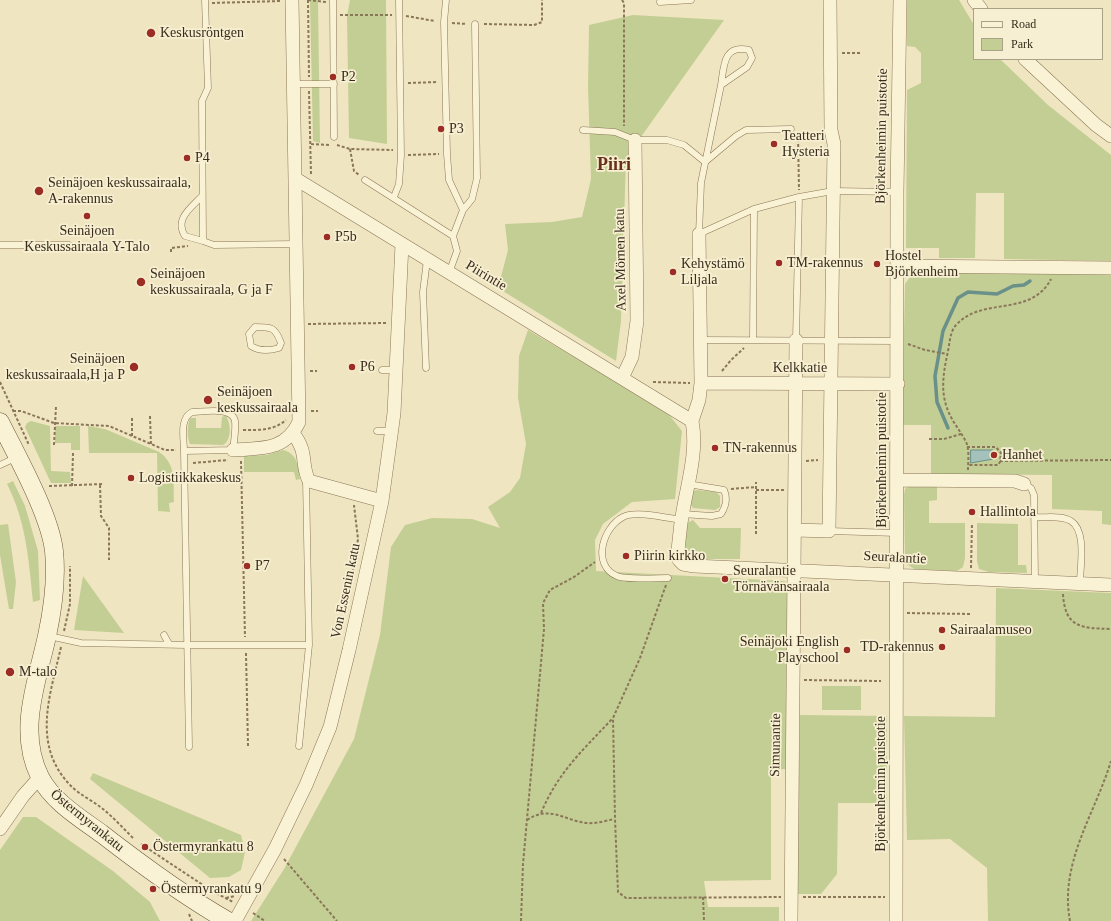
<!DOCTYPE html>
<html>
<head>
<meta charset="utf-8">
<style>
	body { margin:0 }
	#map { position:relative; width:1111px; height:921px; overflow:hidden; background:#f0e5c1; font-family:"Times New Roman",serif }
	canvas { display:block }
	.legend { position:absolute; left:973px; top:8px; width:130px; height:52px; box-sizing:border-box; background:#f7efd1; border:1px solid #aba189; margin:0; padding:5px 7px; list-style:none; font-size:12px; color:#392c1d }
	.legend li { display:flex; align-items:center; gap:8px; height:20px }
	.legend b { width:20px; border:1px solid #aba189 }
</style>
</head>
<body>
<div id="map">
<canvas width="1111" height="921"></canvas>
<ul class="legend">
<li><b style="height:5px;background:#faf2d5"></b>Road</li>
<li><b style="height:11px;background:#c3ce94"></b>Park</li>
</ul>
</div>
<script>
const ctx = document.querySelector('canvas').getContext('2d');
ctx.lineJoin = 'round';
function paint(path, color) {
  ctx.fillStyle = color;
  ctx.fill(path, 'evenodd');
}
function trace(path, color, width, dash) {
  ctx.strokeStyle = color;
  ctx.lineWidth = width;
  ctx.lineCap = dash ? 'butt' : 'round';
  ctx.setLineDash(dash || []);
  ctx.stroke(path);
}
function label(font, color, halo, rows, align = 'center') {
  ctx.font = font + ' "Times New Roman",serif';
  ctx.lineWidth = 3.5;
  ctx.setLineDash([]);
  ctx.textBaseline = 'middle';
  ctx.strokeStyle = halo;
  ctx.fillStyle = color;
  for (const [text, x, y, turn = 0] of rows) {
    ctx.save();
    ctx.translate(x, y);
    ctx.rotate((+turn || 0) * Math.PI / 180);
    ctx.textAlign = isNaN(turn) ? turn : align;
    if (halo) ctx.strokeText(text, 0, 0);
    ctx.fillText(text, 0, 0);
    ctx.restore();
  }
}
paint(new Path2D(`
	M 310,0 L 318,0 L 320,143 L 313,141 Z
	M 350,0 L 386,0 L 387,144 L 349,138 L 347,16 Z
	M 907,0 L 959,0 L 974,25 L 974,59 L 1000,59 L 1048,105 L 1111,155 L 1111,261 L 1004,259 L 1004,193 L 976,193 L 975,258 L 939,258 L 939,248 L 906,248 L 907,90 L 921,83 L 921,53 L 915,47 L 907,46 Z
	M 633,15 L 724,20 L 626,158 L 621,321 L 616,361 L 498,288 L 508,250 L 505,224 L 552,222 L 582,217 L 591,179 L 588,87 L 589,25 Z
	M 927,272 L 1111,273 L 1111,525 L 1102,524 L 1102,511 L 1052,509 L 1052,475 L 931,474 L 931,425 L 902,425 L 905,284 L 910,277 Z
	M 528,330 L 666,411 L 682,431 L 675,499 L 632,502 L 603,524 L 595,540 L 596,571 L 785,581 L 787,587 L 786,769 L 771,770 L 771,880 L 704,881 L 708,907 L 779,907 L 779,921 L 251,921 L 284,869 L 354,739 L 380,635 L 391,547 L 405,525 L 432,518 L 472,519 L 500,528 L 488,507 L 510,492 L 520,478 L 526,444 L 518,398 L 519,356 Z
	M 224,416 L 226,416 C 231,424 232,440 223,445 L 190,444 C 187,438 187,425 190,418 L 196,418 L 196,428 L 221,428 L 222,417 Z
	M 31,421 L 50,426 L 51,471 L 70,472 L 71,483 L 51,483 L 25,427 L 27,423 Z
	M 55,426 L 80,426 L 80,450 L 71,450 L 71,443 L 55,443 Z
	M 88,426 L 105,429 L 159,452 C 177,464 173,483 174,502 L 169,503 L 170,512 L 158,511 L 157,453 L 89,453 Z
	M 283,450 C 298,454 298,466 300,479 L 296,480 L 294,472 L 244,472 L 244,456 L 267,455 Z
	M 13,481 L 25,506 L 38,551 L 40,600 L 33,602 C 29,561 26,521 7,484 Z
	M 911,485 L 937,486 L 937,500 L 929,501 L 929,523 L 965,523 L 965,558 L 963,567 L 957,571 L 914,569 L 905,563 L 904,495 L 905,489 Z
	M 696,490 L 716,492 L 720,496 L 720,507 L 715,510 L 693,508 L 690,504 L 691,492 Z
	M 693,520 L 700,528 L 741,528 L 740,559 L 697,559 L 688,554 L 685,544 L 687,523 Z
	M 977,523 L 1018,524 L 1018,565 L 1026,565 L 1027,573 L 989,572 L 979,569 L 977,561 Z
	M 8,524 L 16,582 L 13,609 L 9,609 L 0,555 L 0,525 Z
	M 83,576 L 124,633 L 74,630 Z
	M 996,588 L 1111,593 L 1111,921 L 988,921 L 987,868 L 950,839 L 907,840 L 904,716 L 995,717 Z
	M 822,686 L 861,686 L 861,710 L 822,710 Z
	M 800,715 L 887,716 L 887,803 L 838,803 L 837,874 L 821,894 L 797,894 Z
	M 93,773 L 241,835 L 245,852 L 241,870 L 229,877 L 210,878 L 90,779 Z
	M 23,817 L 36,817 L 113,871 L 150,902 L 160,921 L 0,921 L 0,850 Z`), '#c3ce94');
const water = new Path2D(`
	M 971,450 L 993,450 L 993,459 L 971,463 Z`);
paint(water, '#a4c2bb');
trace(water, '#6a908a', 1);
trace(new Path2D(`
	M 948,428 L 937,402 L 935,376 L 943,331 L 958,298 L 968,292 L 997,294 L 1013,286 L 1024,285 L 1030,281`), '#6a908a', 3.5);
const lane = new Path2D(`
	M 205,0 L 208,88 L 202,101 L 203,241 L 214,245 L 296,244
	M 333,0 L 334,137
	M 446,0 L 444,22 L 447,154 L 449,180 L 463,210 L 453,236 L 457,251 L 449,273
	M 660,2 L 691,0
	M 293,84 L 334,84
	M 721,85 C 724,66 723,44 749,50 L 752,58 L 747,67 L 721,85 L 701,183 L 699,234 L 754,209 L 799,197 L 833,191 L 897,192
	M 583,130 L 615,132 L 635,140 L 667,140 L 684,145 L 705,162
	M 705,162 L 736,136 L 746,130 L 791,129
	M 365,180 L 453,236
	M 202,196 C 191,208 174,219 185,236 L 203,241
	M 394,197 L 399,184 L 401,155 L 399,0
	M 463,210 L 472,199 L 477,178 L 475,24
	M 0,245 L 69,245
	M 255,327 C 272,327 275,327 281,343 L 279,348 C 269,351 259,351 251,346 L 249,334 Z
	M 700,340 L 897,341
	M 753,340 L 754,209
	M 796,340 L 799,197
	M 426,368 L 423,292 L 427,260
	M 382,370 L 396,370
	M 192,412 C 203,412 232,406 235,421 C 236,430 234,441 233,450 L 184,451 C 184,438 179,419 192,412 Z
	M 377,431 L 392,431
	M 184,451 L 189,747
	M 0,465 L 15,458
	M 1024,484 L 1031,488 L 1034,495 L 1035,581
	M 682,514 L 712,516 L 721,514 C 726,506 728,499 724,490 L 688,484
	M 1035,517 C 1046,518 1062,515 1071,521 C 1087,531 1080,567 1080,583
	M 829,531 L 897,533
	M 668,578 C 657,578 625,580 617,576 C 591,565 603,527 623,517 C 635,510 667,518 681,520
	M 164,635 L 169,644
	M 49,636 L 81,643 L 187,645 L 309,645 L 306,479
	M 299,746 L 309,645`);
const street = new Path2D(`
	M 974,0 L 981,9
	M 1025,59 L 1096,125 L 1111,136
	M 296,179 L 692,421 C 699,457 683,496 680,532 C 679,541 677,551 679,560 L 683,564 L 694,566 L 1111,585
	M 898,266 L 1111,268
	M 622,378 L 632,357 L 637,321 L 635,140
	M 701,383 L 898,384
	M 692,421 L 699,400 L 701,383 L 699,234
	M 293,433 C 309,454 300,463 309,481 L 382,501
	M 233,450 C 262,448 285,451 299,422 L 292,0
	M 898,480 L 1015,481 L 1024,484
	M 795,530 L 829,531 L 834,144 L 831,130 L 830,0
	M 0,829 L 23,796 L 40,777
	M 235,921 L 275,849 L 306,785 L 330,727 L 349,650 L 382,501 L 394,413 L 402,244
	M 791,921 L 796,340
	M 896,921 L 897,192 L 900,0`);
const secondary = new Path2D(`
	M 0,422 C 17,456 50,515 54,551 C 57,580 53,608 47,636 C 37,682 17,731 40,777 C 52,801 80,818 102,834 C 142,865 184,896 228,921`);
trace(lane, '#8a7658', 7);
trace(street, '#8a7658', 14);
trace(secondary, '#6c573b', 19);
trace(new Path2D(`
	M 308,0 L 309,77
	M 308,0 L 326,2
	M 622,0 L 624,3 L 624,126
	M 212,3 L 280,1
	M 340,15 L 392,15
	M 406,16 L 435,21
	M 452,23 L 467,24
	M 484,24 L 534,25 L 542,22 L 542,0
	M 842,53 L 860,53
	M 408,83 L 438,82
	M 309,91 L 311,175
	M 798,134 L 799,190
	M 311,144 L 330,145
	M 337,145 L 350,149 L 393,150
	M 350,149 L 354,171 L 359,175
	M 408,155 L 439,154
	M 171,252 L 171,248 L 188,246
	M 710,264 L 746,263
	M 308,324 L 387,323
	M 908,344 L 925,350 L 947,354
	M 310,371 L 317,371
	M 722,371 L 731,360 L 744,348
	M 0,382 L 29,445
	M 653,382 L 690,383
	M 13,411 L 21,411 L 54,423 L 109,426 L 165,450 L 176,450
	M 311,411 L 318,411
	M 150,416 L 151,445
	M 243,430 C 259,430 273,431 286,420
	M 132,436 L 132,417
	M 929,439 L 944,439 L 961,434
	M 54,445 L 56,406
	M 967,447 L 996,447 L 1001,453 L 1000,462 L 998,465 L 968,465
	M 241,461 L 245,637
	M 806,461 L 818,460
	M 1000,461 L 1111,460
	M 193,463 L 228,460
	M 968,470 C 968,461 970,448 965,440 C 959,429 951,420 947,408 C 940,389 944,370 948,351 C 950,341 950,330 958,323 C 984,297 1031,317 1051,279
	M 100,485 L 101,516 L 109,528 L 109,560
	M 49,486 L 104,484
	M 72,486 L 73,453
	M 731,489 L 756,487
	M 756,490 L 784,490
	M 756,534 L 756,482
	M 971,568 L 972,523
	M 353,572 L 358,539 L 354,505
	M 666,585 L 640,658 L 613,718 L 615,819 L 618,892 L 626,898 L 781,897
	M 1063,594 C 1065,628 1081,628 1111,629
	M 907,613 L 970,614
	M 64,631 L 70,604 L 70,566
	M 61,647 C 50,696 31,745 71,786 C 80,795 93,801 103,809 C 114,818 124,829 134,839
	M 246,653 L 248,746
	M 804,680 L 881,681
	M 541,813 C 558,772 584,749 613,718
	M 527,820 C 549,805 564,820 586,823 C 595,824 605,821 614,819
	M 141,844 L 212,891 L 233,902
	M 284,859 L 337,921
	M 703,897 L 704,921
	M 803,897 L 885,897
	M 226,898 L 235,896
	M 253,913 L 265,921
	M 189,914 L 192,921
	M 521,921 L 523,864 L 544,629 L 543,603 L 550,590 L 574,577 L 595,562
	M 1070,921 C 1059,863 1095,814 1111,761`), '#8a7658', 2, [3, 2]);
trace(lane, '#faf2d5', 6);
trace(street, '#faf2d5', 13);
trace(secondary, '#faf2d5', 18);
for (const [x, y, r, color] of [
	[151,33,5,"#9c2d25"],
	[333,77,4,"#9c2d25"],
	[441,129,4,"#9c2d25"],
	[774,144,4,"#9c2d25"],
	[187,158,4,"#9c2d25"],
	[39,191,5,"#9c2d25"],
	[87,216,4,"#9c2d25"],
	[327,237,4,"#9c2d25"],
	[779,263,4,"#9c2d25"],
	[877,264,4,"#9c2d25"],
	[673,272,4,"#9c2d25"],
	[141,282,5,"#9c2d25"],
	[134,367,5,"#9c2d25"],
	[352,367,4,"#9c2d25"],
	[208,400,5,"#9c2d25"],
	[715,448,4,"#9c2d25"],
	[994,455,4,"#9c2d25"],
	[131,478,4,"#9c2d25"],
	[972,512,4,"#9c2d25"],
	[626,556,4,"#9c2d25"],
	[247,566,4,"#9c2d25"],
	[725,579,4,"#9c2d25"],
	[942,630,4,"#9c2d25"],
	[942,647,4,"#9c2d25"],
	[847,650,4,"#9c2d25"],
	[10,672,5,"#9c2d25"],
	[145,847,4,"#9c2d25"],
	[153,889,4,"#9c2d25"]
]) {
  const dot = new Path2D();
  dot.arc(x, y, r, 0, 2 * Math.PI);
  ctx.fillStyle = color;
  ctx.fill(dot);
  trace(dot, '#f7efd1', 1.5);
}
label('14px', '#392c1d', '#f7efd1', [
	["Keskusröntgen",160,33],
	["P2",341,77],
	["P3",449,129],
	["Teatteri",782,136],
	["Hysteria",782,152],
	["P4",195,158],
	["Seinäjoen keskussairaala,",48,183],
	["A-rakennus",48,199],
	["Seinäjoen",87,231,"center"],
	["Keskussairaala Y-Talo",87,247,"center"],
	["P5b",335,237],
	["Hostel",885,256],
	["Björkenheim",885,272],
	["TM-rakennus",787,263],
	["Kehystämö",681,264],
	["Liljala",681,280],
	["Seinäjoen",150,274],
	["keskussairaala, G ja F",150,290],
	["Seinäjoen",125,359,"right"],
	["keskussairaala,H ja P",125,375,"right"],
	["P6",360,367],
	["Seinäjoen",217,392],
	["keskussairaala",217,408],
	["TN-rakennus",723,448],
	["Hanhet",1002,455],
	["Logistiikkakeskus",139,478],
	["Hallintola",980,512],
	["Piirin kirkko",634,556],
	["P7",255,566],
	["Seuralantie",733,571],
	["Törnävänsairaala",733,587],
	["Sairaalamuseo",950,630],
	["Seinäjoki English",839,642,"right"],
	["Playschool",839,658,"right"],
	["TD-rakennus",934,647,"right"],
	["M-talo",19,672],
	["Östermyrankatu 8",153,847],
	["Östermyrankatu 9",161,889]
], 'left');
label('14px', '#392c1d', '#f7efd1', [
	["Björkenheimin puistotie",882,136,-89],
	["Axel Mörnen katu",621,260,-91],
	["Piirintie",486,276,31],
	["Kelkkatie",800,368],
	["Björkenheimin puistotie",882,460,-90],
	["Seuralantie",895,558,3],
	["Von Essenin katu",346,591,-78],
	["Simunantie",776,745,-89],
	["Björkenheimin puistotie",881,784,-90],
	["Östermyrankatu",87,821,39]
]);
label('bold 18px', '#67301a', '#f7efd1', [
	["Piiri",614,165]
]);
</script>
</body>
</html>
